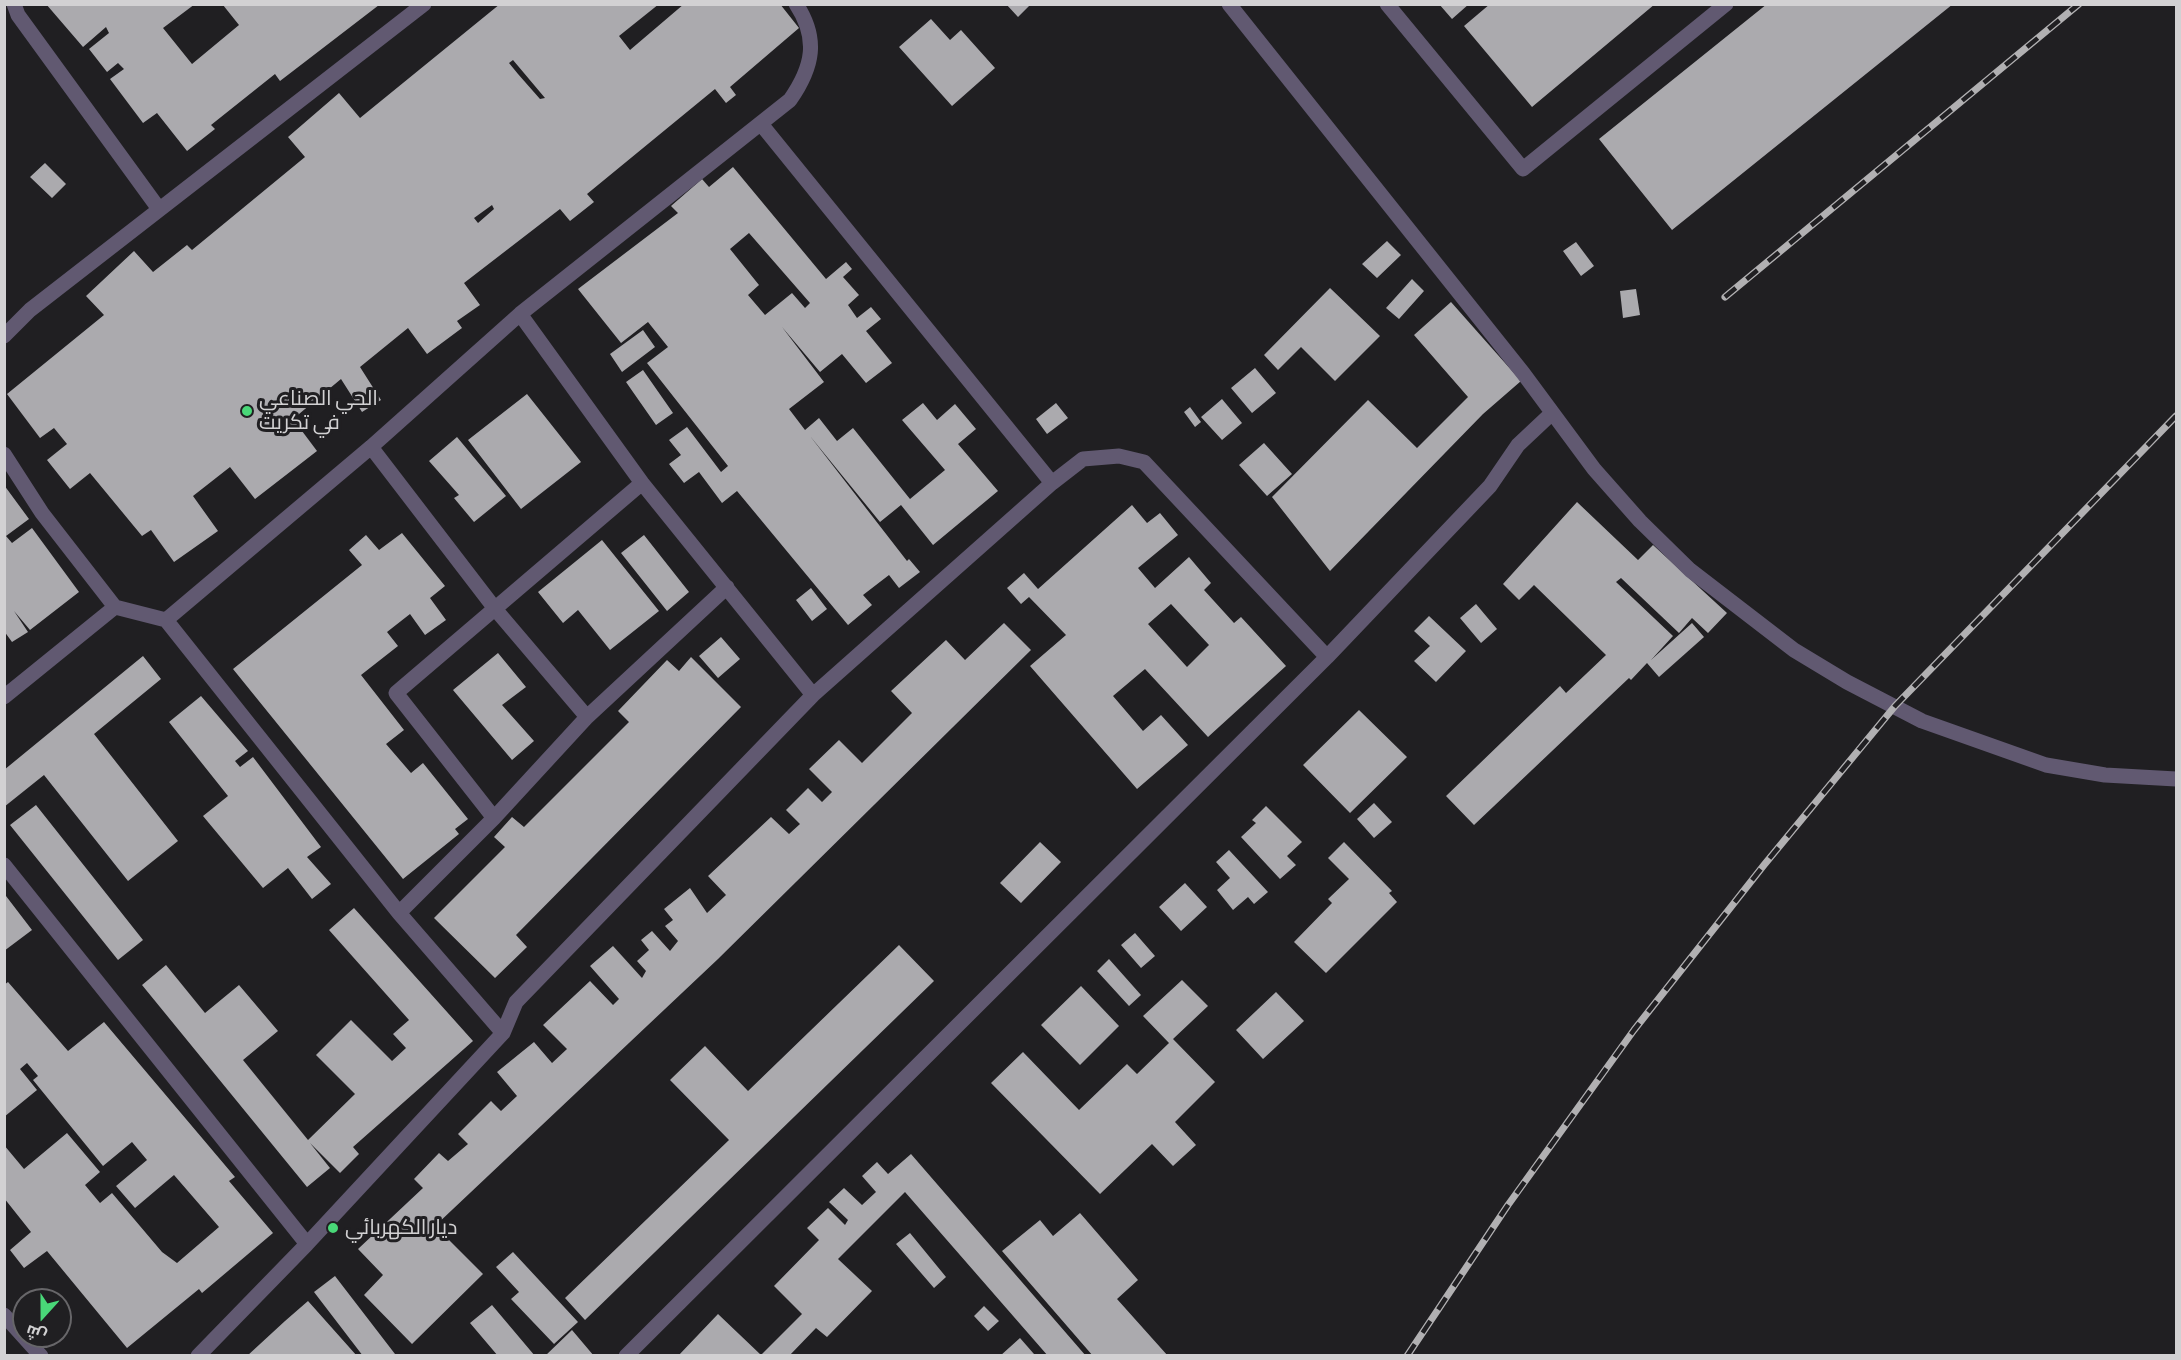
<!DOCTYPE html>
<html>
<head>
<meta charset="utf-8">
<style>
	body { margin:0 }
	#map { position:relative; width:2181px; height:1360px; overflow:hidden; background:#201f22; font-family:"Alegreya Sans",Cairo,sans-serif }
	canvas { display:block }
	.frame { position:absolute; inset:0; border:6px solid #d2d1d3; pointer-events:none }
	.north { position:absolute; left:12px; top:1288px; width:60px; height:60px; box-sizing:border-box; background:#201f22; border:2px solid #676669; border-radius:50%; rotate:201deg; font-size:16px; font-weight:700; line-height:24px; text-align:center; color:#d2d1d3 }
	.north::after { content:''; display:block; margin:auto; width:21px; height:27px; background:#49d778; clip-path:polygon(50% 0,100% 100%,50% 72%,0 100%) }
</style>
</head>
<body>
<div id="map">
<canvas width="2181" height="1360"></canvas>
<div class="frame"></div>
<div class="north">ش</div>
</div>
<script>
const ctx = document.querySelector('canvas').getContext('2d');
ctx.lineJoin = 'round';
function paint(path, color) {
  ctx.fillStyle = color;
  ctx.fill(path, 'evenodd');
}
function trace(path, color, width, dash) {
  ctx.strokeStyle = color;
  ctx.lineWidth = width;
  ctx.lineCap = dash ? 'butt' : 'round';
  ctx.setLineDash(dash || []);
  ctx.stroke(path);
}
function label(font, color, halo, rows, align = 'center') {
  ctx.font = font + ' "Alegreya Sans",Cairo,sans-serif';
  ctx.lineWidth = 6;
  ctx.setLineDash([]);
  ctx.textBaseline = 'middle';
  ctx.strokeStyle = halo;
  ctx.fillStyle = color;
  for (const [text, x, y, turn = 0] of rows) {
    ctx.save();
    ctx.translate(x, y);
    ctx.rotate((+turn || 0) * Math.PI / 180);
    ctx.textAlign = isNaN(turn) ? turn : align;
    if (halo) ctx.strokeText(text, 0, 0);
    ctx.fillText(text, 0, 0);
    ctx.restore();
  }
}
paint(new Path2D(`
	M 46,4 L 195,4 L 163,28 L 192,64 L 239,25 L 223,5 L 379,5 L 280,81 L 275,74 L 211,125 L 215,129 L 187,151 L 157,113 L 143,123 L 110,79 L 124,69 L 118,63 L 107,72 L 89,49 L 109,33 L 106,27 L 83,47 Z
	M 500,4 L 659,4 L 619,36 L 630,50 L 684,4 L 780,4 L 799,28 L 730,87 L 736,95 L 726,103 L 715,89 L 587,194 L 594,202 L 570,221 L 560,209 L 464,283 L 480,305 L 457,321 L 462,328 L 427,354 L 408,328 L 360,367 L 381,400 L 362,412 L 341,379 L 293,419 L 317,451 L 255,499 L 230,467 L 193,496 L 218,531 L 174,562 L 151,530 L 142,536 L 90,473 L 70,489 L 47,460 L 67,444 L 54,428 L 40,438 L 7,394 L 104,315 L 86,296 L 134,251 L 153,272 L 187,245 L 192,250 L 305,157 L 288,137 L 339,93 L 360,118 ZM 513,60 L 545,98 L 540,99 L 518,74 L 509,63 ZM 492,205 L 494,209 L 478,223 L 474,218 Z
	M 1006,4 L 1031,4 L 1018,17 Z
	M 1439,4 L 1469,4 L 1452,19 Z
	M 1490,4 L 1655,4 L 1532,107 L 1464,26 Z
	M 1767,4 L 1953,4 L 1672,230 L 1599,139 Z
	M 931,19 L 950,40 L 961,30 L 995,68 L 952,106 L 899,47 Z
	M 45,163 L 66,184 L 52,198 L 30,177 Z
	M 733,167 L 826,279 L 846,262 L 852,269 L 843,277 L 859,295 L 848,305 L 857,318 L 871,307 L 881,319 L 866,331 L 892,363 L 866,383 L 842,354 L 820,372 L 782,327 L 824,382 L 789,409 L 805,430 L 819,418 L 837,441 L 853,428 L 910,499 L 945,470 L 902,420 L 923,403 L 937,420 L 955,404 L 976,429 L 958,444 L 998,491 L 933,545 L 901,505 L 880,522 L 810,436 L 907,561 L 909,559 L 920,572 L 899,588 L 889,575 L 863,595 L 872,605 L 848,625 L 737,491 L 722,503 L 699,472 L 684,483 L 669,464 L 681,455 L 669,440 L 687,427 L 721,472 L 728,466 L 647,363 L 668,347 L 648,322 L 621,343 L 578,289 L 678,213 L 671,206 L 702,179 L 709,187 ZM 749,233 L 810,303 L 805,308 L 792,293 L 765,315 L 748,295 L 759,285 L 730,249 Z
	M 1387,241 L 1401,255 L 1377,278 L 1362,264 Z
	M 1576,242 L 1594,266 L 1581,276 L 1563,251 Z
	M 1412,279 L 1424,291 L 1399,319 L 1386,308 Z
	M 1330,288 L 1380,336 L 1335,381 L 1301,347 L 1278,370 L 1264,355 Z
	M 1636,289 L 1640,315 L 1623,318 L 1620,291 Z
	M 1451,302 L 1521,381 L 1483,414 L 1330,571 L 1272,497 L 1368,400 L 1417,448 L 1468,397 L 1414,335 Z
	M 643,330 L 655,347 L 622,372 L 610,354 Z
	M 1255,368 L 1276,393 L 1252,413 L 1231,388 Z
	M 643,370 L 673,413 L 656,425 L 626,382 Z
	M 527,394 L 581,462 L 521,509 L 468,440 Z
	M 1222,399 L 1242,423 L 1222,440 L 1201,417 Z
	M 1056,403 L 1068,418 L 1047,434 L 1036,419 Z
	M 1190,407 L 1201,422 L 1195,427 L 1184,412 Z
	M 457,437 L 506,496 L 474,522 L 454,498 L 459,495 L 429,461 Z
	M 1264,443 L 1292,474 L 1267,496 L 1239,465 Z
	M 4,485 L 29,519 L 6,536 L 12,543 L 32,528 L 79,592 L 30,630 L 14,611 L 28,632 L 12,642 L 4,631 Z
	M 1577,502 L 1638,560 L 1653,545 L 1727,613 L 1708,633 L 1692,618 L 1679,633 L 1621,578 L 1616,582 L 1673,636 L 1651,660 L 1692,623 L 1704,637 L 1659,677 L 1647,663 L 1631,680 L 1629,678 L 1474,825 L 1446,796 L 1560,686 L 1566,693 L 1606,655 L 1534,585 L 1519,600 L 1503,584 Z
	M 1132,505 L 1147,523 L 1160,513 L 1178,535 L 1138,568 L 1155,588 L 1189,557 L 1211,583 L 1204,590 L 1234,623 L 1241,617 L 1286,666 L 1208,737 L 1145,669 L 1113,696 L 1143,731 L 1161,715 L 1188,745 L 1137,789 L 1030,666 L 1066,635 L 1029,597 L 1021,604 L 1007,588 L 1024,573 L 1038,589 ZM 1171,604 L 1209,645 L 1187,667 L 1148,624 Z
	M 402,533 L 445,586 L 430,598 L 446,620 L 425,635 L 410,614 L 387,632 L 398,646 L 361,675 L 404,730 L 386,744 L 411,773 L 423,763 L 468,819 L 455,829 L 459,834 L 403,879 L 233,669 L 362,565 L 349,550 L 366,535 L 379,550 Z
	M 644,535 L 689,592 L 667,611 L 621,553 Z
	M 602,540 L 659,611 L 610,650 L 578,610 L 563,623 L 538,592 Z
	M 811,588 L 827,609 L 812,621 L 796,600 Z
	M 1476,604 L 1497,629 L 1481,643 L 1460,618 Z
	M 1429,616 L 1466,651 L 1436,682 L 1414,661 L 1430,646 L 1414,631 Z
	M 1004,623 L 1031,650 L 718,959 L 435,1226 L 483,1274 L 412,1344 L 364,1295 L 383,1275 L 358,1249 L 423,1188 L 414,1179 L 439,1153 L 448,1161 L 468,1144 L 458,1134 L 491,1101 L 501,1111 L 517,1096 L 497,1072 L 534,1042 L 552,1063 L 567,1049 L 543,1025 L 590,981 L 613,1005 L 619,999 L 590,966 L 613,946 L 642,978 L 646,971 L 637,961 L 649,950 L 641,940 L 652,931 L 670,951 L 678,941 L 665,926 L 673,920 L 664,909 L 690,888 L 707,913 L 726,895 L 708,876 L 771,817 L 789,834 L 800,824 L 786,810 L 808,788 L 822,802 L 832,792 L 809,769 L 839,740 L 862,763 L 912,713 L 891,691 L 946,640 L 965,660 Z
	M 721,637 L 740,659 L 718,678 L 699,656 Z
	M 498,653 L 526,687 L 502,705 L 534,741 L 512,760 L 453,690 Z
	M 143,656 L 161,679 L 94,734 L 178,841 L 128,881 L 44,775 L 4,807 L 4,770 Z
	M 691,657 L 741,707 L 516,935 L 527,947 L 495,978 L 434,918 L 505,847 L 494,837 L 512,817 L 524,827 L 629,722 L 618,711 L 667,660 L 679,671 Z
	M 201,696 L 248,751 L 235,761 L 240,767 L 253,757 L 321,847 L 307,857 L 331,884 L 312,899 L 288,868 L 263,888 L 203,816 L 228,796 L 169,722 Z
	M 1359,710 L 1407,757 L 1350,813 L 1303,765 Z
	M 1374,803 L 1392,822 L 1374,838 L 1357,819 Z
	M 36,805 L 143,940 L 118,960 L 10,825 Z
	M 1266,806 L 1302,842 L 1287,856 L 1296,865 L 1280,879 L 1241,837 L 1256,823 L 1252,820 Z
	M 1040,842 L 1061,862 L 1021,903 L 1000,883 Z
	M 1344,842 L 1392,891 L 1389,893 L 1397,902 L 1326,973 L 1294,942 L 1332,903 L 1328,899 L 1349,879 L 1328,858 Z
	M 1229,850 L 1268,892 L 1254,904 L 1248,897 L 1233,910 L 1217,890 L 1230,878 L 1216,862 Z
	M 1185,883 L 1207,907 L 1181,931 L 1159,907 Z
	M 6,896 L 32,930 L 4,951 L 4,897 Z
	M 354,908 L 473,1041 L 353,1147 L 359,1154 L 340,1173 L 310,1143 L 330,1168 L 307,1187 L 142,985 L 166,965 L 205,1013 L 239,985 L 278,1031 L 243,1060 L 308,1140 L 355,1094 L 316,1055 L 351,1020 L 392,1061 L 406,1048 L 393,1034 L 409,1020 L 329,930 Z
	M 1135,933 L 1155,956 L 1141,968 L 1121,945 Z
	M 899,945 L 934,981 L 585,1320 L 565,1298 L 729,1140 L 670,1080 L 705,1046 L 748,1091 Z
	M 1109,959 L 1141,995 L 1129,1006 L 1097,971 Z
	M 1182,980 L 1208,1006 L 1173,1039 L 1215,1082 L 1175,1122 L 1196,1145 L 1173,1166 L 1152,1144 L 1100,1194 L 991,1083 L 1023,1052 L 1079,1110 L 1127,1064 L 1137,1074 L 1169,1043 L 1143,1016 Z
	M 8,982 L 68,1051 L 104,1022 L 235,1177 L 229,1181 L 273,1233 L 202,1293 L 199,1289 L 127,1348 L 47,1251 L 24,1268 L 10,1250 L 31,1232 L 4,1198 L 4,1145 L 24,1169 L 67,1133 L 100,1172 L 85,1185 L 100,1203 L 112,1193 L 162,1252 L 177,1263 L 219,1227 L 174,1175 L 135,1208 L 116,1186 L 147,1160 L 132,1142 L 103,1166 L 33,1080 L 38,1076 L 27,1063 L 20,1069 L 37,1090 L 4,1117 L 4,985 Z
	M 1081,986 L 1119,1026 L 1080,1065 L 1041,1025 Z
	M 1276,992 L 1304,1021 L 1263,1059 L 1236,1030 Z
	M 911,1154 L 1086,1356 L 1048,1356 L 905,1192 L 838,1259 L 872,1291 L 827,1337 L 816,1328 L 789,1356 L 678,1356 L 718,1314 L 761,1355 L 802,1314 L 774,1286 L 819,1240 L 807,1228 L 828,1208 L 845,1225 L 848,1220 L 829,1202 L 844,1188 L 862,1205 L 876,1192 L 862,1176 L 877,1162 L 888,1174 Z
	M 1080,1213 L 1138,1280 L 1117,1299 L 1168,1356 L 1093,1356 L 1002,1251 L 1040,1220 L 1053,1236 Z
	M 910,1233 L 946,1277 L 934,1288 L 896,1244 Z
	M 513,1252 L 578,1322 L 554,1344 L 511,1299 L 519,1292 L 496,1267 Z
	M 335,1276 L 395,1354 L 393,1356 L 363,1356 L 314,1292 Z
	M 308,1301 L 357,1356 L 247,1356 L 285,1321 Z
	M 492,1305 L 535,1356 L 498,1356 L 470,1323 Z
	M 984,1306 L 999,1321 L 988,1331 L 974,1316 Z
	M 572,1330 L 594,1356 L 545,1356 Z
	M 1020,1338 L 1034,1354 L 1000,1356 Z`), '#abaaae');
trace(new Path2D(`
	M 1387,4 L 1523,169 L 1726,4`), '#615971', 15);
trace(new Path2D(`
	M 14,4 L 18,15 L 159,209
	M 1229,4 L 1523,373 L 1594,469 L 1640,521 L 1690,570 L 1794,650 L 1847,682 L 1922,721 L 2046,765 L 2105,775 L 2176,779
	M 761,124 L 1052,483
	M 520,314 L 642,483 L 813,695
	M 4,336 L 30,310 L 424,4
	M 371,447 L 496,610 L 587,717
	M 4,454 L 42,513 L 115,607
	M 166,620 L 399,913 L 503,1033
	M 4,697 L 115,607 L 166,620 L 371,447 L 520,314 L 790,100 C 813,67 819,39 796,4
	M 494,818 L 396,693 L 642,483
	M 4,865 L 307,1244 L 503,1033 L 516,1002 L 813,695 L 1052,483 L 1083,459 L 1119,456 L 1144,462 L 1327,657
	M 399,913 L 494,818 L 587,717 L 727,587
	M 4,1315 L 41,1356
	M 198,1356 L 307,1244
	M 626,1356 L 1327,657 L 1490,486 L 1518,445 L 1551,414`), '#615971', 15);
const rail = new Path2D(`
	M 1725,297 L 2079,4
	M 1407,1356 L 1508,1205 L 1634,1030 L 1764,865 L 1895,706 L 2176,416`);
trace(rail, '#b1b0b2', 7);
trace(rail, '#201f22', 4.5, [14]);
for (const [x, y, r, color] of [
	[247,411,6,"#49d778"],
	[333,1228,6,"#49d778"]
]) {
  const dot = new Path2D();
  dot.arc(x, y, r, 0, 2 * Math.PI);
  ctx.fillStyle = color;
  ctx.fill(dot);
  trace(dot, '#201f22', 2);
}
label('21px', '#d2d1d3', '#201f22', [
	["الحي الصناعي",259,399],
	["في تكريت",259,423],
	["ديار الكهربائي",345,1228]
], 'left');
</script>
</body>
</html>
